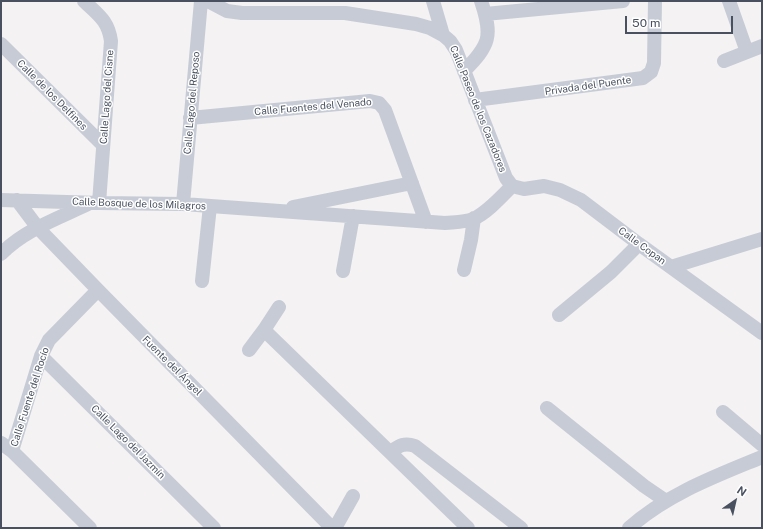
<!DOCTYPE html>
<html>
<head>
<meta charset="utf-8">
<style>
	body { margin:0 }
	#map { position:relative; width:763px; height:529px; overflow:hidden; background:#f4f2f2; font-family:"Public Sans",sans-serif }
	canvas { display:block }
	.frame { position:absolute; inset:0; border:2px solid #495160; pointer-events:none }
	.north { position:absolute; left:715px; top:481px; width:40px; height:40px; -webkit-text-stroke:3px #fff; paint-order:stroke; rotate:34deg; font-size:11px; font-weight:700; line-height:16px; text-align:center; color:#495160 }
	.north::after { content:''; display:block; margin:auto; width:14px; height:18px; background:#495160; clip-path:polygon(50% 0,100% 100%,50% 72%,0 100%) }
	.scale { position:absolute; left:625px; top:16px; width:108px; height:18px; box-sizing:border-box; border:2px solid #495160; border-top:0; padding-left:5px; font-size:12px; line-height:14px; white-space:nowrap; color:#495160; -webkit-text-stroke:3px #fff; paint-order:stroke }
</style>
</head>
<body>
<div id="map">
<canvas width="763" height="529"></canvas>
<div class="frame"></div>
<div class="north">N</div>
<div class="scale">50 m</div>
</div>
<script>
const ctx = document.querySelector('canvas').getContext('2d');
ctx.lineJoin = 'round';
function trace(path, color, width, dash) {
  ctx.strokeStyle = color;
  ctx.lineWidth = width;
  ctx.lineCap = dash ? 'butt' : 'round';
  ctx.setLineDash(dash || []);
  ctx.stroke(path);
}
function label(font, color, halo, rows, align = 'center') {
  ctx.font = font + ' "Public Sans",sans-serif';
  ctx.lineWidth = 3;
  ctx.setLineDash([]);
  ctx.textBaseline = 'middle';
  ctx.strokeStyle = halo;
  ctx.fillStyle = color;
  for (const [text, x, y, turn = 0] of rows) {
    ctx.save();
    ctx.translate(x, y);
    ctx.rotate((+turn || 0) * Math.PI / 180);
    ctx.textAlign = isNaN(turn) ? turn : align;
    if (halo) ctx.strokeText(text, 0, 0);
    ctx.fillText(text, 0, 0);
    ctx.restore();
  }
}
trace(new Path2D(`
	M 84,1 C 98,15 108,20 111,41 L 99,203
	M 208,1 L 227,11 L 242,13 L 345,13 L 416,24 L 430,28 L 443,35 L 450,41 L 456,50 L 506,178 L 512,186
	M 433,1 L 443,35
	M 729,1 L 747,52
	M 485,14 L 623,1
	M 1,44 L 103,145
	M 724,61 L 762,46
	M 464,71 C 490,45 493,36 481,1
	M 475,100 L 643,78 L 651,72 L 654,63 L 655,1
	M 190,118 L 370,101 L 379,103 L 385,110 L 426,222
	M 512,186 L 524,189 L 544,186 L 560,190 L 581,200 L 639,244 L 762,333
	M 1,200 L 99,203 L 183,204 L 445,223 C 455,222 465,222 473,219 C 487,213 502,196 512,186
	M 17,200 L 38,228 L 98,290 L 332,528
	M 183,204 L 201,1
	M 293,207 L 412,183
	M 1,254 C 24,230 59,218 88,204
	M 671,267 L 762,239
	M 464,270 L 471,240 L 474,218
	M 343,271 L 353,216
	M 202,281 L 210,206
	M 559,315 L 611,272 L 639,244
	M 264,330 L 468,528
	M 249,350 L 264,330 L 279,307
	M 41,356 L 214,528
	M 547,408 L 644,486 L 666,501
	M 723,412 L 762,445
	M 1,443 L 12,451 L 90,528
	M 12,451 L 41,356 L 49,340 L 98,290
	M 390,452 C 399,446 404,442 415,446 L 521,528
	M 335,528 L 353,496
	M 629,528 C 667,494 716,476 762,457`), '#c6cbd6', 14);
label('10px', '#495160', '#fff', [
	["Privada del Puente",588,86,-8],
	["Calle de los Delfines",52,95,45],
	["Calle Lago del Cisne",107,97,-86],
	["Calle Lago del Reposo",192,103,-85],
	["Calle Fuentes del Venado",313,107,-5],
	["Calle Paseo de los Cazadores",478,109,68],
	["Calle Bosque de los Milagros",139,204,2],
	["Calle Copan",642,246,36],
	["Fuente del Ángel",172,366,45],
	["Calle Fuente del Rocío",30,397,-72],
	["Calle Lago del Jazmín",128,442,45]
]);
</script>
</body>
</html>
